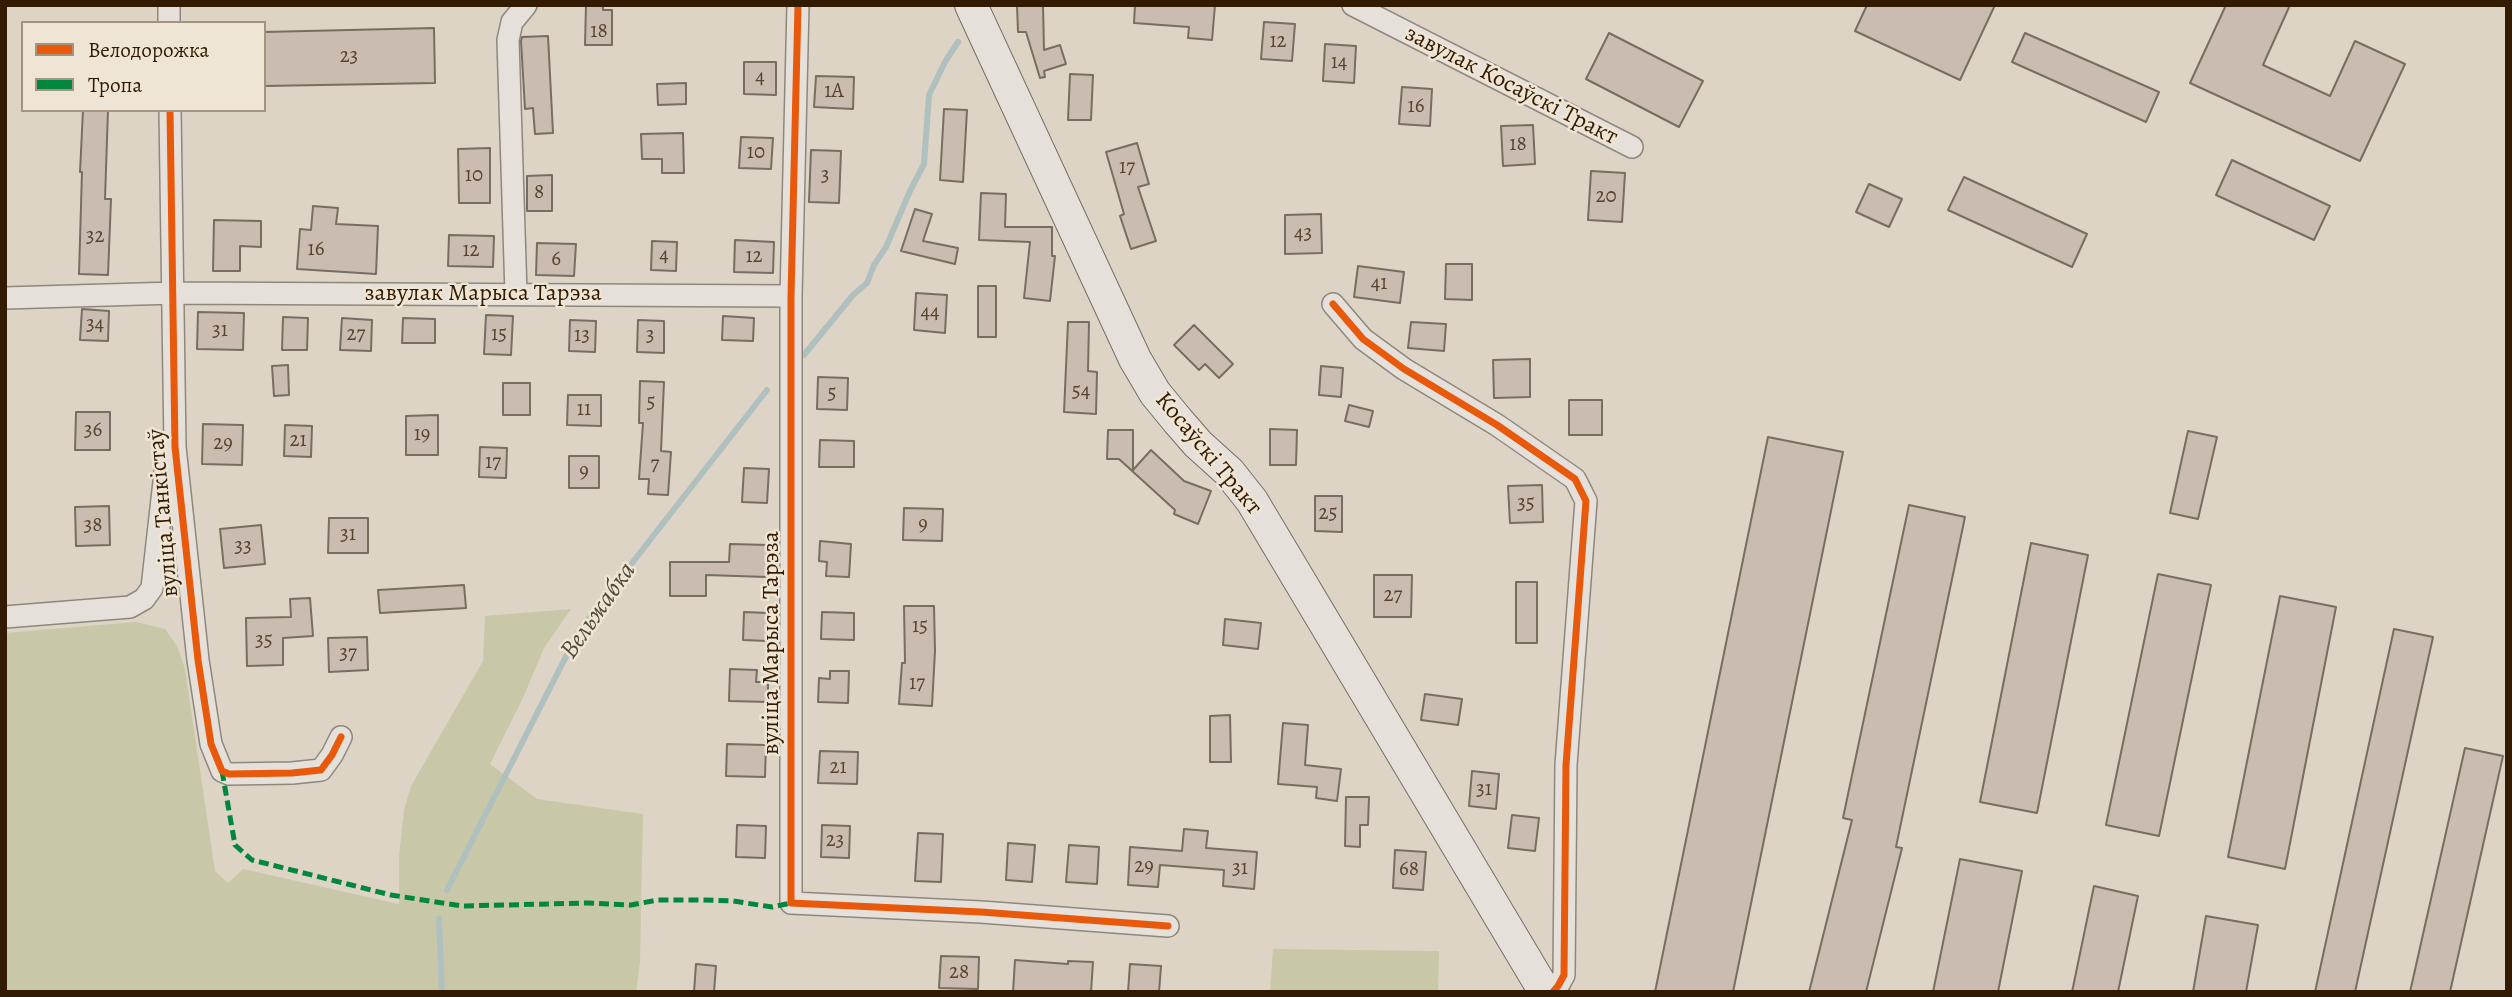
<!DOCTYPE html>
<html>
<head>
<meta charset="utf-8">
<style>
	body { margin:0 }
	#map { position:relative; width:2512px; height:997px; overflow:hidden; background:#ddd4c6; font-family:Alegreya,serif }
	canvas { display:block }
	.frame { position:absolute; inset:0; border:7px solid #321b01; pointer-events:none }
	.legend { position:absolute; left:21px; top:21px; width:245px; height:91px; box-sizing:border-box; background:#efe5d4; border:2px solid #a39480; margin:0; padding:9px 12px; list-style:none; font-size:21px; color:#321b01 }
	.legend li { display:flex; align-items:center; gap:14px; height:35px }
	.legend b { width:35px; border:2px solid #a39480 }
</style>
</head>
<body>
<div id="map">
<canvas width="2512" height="997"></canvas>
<div class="frame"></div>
<ul class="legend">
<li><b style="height:9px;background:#e8590c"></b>Велодорожка</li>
<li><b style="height:9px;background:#00873e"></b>Тропа</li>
</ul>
</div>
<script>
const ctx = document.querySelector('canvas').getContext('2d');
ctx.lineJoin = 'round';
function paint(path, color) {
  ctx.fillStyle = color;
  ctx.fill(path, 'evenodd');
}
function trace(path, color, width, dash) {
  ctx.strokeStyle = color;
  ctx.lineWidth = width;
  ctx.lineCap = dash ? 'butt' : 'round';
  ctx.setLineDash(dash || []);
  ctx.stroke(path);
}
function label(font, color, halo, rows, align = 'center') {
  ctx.font = font + ' Alegreya,serif';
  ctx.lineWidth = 5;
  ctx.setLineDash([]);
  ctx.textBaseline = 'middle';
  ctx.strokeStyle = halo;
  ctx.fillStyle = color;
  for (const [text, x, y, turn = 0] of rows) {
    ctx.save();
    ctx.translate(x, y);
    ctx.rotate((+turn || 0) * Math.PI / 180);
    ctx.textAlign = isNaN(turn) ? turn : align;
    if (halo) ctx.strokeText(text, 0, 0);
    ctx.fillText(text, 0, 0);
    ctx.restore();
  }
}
paint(new Path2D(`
	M 571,609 L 544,648 L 523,698 L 490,764 L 537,799 L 643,814 L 640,962 L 636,992 L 5,992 L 5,633 L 136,622 L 165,629 L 177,646 L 185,669 L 215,871 L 228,883 L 243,869 L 399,904 L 399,856 L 404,810 L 411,786 L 483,661 L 485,616 Z
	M 1273,949 L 1439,951 L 1438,992 L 1270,992 Z`), '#c8c8a8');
trace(new Path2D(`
	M 804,355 L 853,295 L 867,283 L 874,265 L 886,247 L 910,191 L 924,164 L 929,95 L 945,62 L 958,42
	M 447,890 L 579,631 L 767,390
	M 439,919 L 442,992`), '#b0c0bf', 6);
const building = new Path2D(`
	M 586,5 L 603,5 L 603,10 L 612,10 L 612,45 L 585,45 Z
	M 1017,5 L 1043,5 L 1044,50 L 1060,45 L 1066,64 L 1044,71 L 1045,77 L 1040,78 L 1026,32 L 1018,32 Z
	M 1135,5 L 1215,5 L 1212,40 L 1188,38 L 1189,27 L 1134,23 Z
	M 1867,5 L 1995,5 L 1960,80 L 1855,31 Z
	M 2226,5 L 2290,5 L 2263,65 L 2330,96 L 2355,41 L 2405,64 L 2360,161 L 2190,83 Z
	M 1264,22 L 1295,24 L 1292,61 L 1261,59 Z
	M 434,28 L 435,83 L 264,86 L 264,32 Z
	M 1609,33 L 1703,81 L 1679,127 L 1586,79 Z
	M 2025,33 L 2159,92 L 2146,122 L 2012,62 Z
	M 548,36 L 553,133 L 535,134 L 533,108 L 525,109 L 521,41 L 522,37 Z
	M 1325,44 L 1356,46 L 1354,83 L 1323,81 Z
	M 744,62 L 776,62 L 776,95 L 744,94 Z
	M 1070,74 L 1093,75 L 1091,120 L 1068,120 Z
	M 816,76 L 854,77 L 853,109 L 814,107 Z
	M 686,83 L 686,104 L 658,105 L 657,84 Z
	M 1402,87 L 1432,89 L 1430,126 L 1399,124 Z
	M 944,109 L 967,110 L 963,182 L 940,180 Z
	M 83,110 L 108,110 L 105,199 L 111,199 L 108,275 L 79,274 L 82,172 L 80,172 Z
	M 1533,125 L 1535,164 L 1503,166 L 1501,126 Z
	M 683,133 L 684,173 L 662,173 L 662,159 L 642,159 L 641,134 Z
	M 741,137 L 773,138 L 771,169 L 739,168 Z
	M 1137,143 L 1149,184 L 1138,187 L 1156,241 L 1131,249 L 1120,216 L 1124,214 L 1106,152 Z
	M 490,148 L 490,203 L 459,203 L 458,149 Z
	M 811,150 L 841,151 L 839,203 L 809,202 Z
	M 2232,160 L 2330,206 L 2314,240 L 2216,195 Z
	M 1591,171 L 1625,173 L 1622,222 L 1588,220 Z
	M 552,175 L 552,211 L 527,211 L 527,176 Z
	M 1964,177 L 2087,234 L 2072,267 L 1948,210 Z
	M 1869,184 L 1902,199 L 1889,227 L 1856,212 Z
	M 981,193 L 1006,194 L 1005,227 L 1052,227 L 1052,256 L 1055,256 L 1050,301 L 1024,298 L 1030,242 L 979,240 Z
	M 313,206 L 338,208 L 336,224 L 378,226 L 376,274 L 297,269 L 300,229 L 311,230 Z
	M 915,209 L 932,214 L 923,241 L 958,248 L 955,264 L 901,251 Z
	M 1321,214 L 1322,253 L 1285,254 L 1285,215 Z
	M 214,220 L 261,221 L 261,247 L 240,246 L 240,271 L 213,271 Z
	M 449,235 L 494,236 L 493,267 L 448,266 Z
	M 735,240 L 774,242 L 773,273 L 734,272 Z
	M 652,241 L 677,242 L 676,271 L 651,270 Z
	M 537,243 L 576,244 L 574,276 L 536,275 Z
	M 1446,264 L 1472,264 L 1472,300 L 1445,299 Z
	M 1358,266 L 1404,272 L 1400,303 L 1354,297 Z
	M 978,286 L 996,286 L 996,337 L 978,337 Z
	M 916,293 L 947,295 L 945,333 L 914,330 Z
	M 82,309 L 109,311 L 108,341 L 80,340 Z
	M 198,312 L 244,313 L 243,350 L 197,349 Z
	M 486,315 L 513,316 L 511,355 L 484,354 Z
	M 723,316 L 754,318 L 753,341 L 722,340 Z
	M 283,317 L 308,318 L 307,350 L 282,350 Z
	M 342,318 L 372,320 L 371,351 L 340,350 Z
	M 403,318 L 435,319 L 435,343 L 402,343 Z
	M 570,320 L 596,321 L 595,352 L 569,351 Z
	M 638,320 L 664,321 L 664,353 L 637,352 Z
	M 1068,322 L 1089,322 L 1088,371 L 1097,372 L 1096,414 L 1064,412 Z
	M 1411,322 L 1446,324 L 1444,351 L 1408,348 Z
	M 1194,325 L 1233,364 L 1219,378 L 1205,364 L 1199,370 L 1174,345 Z
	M 1530,359 L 1530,397 L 1494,398 L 1493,360 Z
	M 288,365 L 289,395 L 274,396 L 272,366 Z
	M 1321,366 L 1343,368 L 1341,397 L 1319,395 Z
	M 818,377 L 848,378 L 847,410 L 817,409 Z
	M 640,381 L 664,382 L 661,451 L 671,452 L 668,495 L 648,494 L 649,479 L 639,479 L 643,423 L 639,423 Z
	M 503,383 L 530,383 L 530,415 L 503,415 Z
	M 568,395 L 601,395 L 601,426 L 567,425 Z
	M 1569,400 L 1602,400 L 1602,435 L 1569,435 Z
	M 1349,405 L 1373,411 L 1369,427 L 1345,421 Z
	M 76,412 L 110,412 L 110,450 L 75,450 Z
	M 438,415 L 438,455 L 406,455 L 406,416 Z
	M 203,424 L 243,425 L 242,465 L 202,464 Z
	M 285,425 L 312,426 L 311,457 L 284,456 Z
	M 1270,429 L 1297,430 L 1296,465 L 1270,465 Z
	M 1108,430 L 1133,430 L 1133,470 L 1151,450 L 1184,481 L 1211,491 L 1198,524 L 1174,514 L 1175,510 L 1119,459 L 1107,459 Z
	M 2188,431 L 2217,437 L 2198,519 L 2170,513 Z
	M 1768,437 L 1843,452 L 1733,992 L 1655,992 Z
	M 820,440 L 854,441 L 854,467 L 819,467 Z
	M 480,447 L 507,448 L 506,478 L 479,477 Z
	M 569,456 L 599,456 L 599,488 L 569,488 Z
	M 744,468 L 769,469 L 767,503 L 742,502 Z
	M 1542,485 L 1543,522 L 1510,523 L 1508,486 Z
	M 1315,496 L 1342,496 L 1342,532 L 1315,531 Z
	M 1909,505 L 1965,517 L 1896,847 L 1902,848 L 1866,992 L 1809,992 L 1852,820 L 1843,818 Z
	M 109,506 L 110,545 L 76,546 L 75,507 Z
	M 904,508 L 943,509 L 942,541 L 903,540 Z
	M 329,518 L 368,518 L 368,553 L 328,553 Z
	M 261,525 L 265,564 L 224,568 L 220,529 Z
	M 820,541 L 851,544 L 849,577 L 826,576 L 827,562 L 819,561 Z
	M 2031,543 L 2088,555 L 2037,813 L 1980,802 Z
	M 730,544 L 768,545 L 767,577 L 706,575 L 706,596 L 670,596 L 670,562 L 729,562 Z
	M 2158,574 L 2211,585 L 2159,836 L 2106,825 Z
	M 1374,575 L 1412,575 L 1411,617 L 1374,617 Z
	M 1516,582 L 1537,582 L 1537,643 L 1516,643 Z
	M 464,585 L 466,608 L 380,613 L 378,590 Z
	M 2280,596 L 2336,607 L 2285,869 L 2228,857 Z
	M 310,598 L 313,636 L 283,638 L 283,665 L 247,666 L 246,618 L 291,617 L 290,599 Z
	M 904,606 L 934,606 L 935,651 L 932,706 L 899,704 L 902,663 L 905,663 Z
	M 744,612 L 769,613 L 768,641 L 743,640 Z
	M 822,612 L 854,613 L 854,640 L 821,639 Z
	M 1225,619 L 1261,623 L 1258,649 L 1223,645 Z
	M 2394,629 L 2433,637 L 2355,992 L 2315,992 Z
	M 367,637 L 368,670 L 329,672 L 328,638 Z
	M 730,669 L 757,670 L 756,682 L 768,682 L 768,702 L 729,701 Z
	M 830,671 L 849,671 L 848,703 L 818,702 L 819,678 L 830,679 Z
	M 1425,694 L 1462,699 L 1458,725 L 1421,720 Z
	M 1230,715 L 1231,762 L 1210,762 L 1210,716 Z
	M 1283,723 L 1308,725 L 1305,765 L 1341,769 L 1337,801 L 1316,798 L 1317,787 L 1278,784 Z
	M 727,744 L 766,745 L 765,777 L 726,776 Z
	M 2465,748 L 2503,756 L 2450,992 L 2410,992 Z
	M 820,751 L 858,752 L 857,784 L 818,783 Z
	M 1472,771 L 1499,774 L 1496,809 L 1469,806 Z
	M 1346,797 L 1369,797 L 1368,825 L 1360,825 L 1360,847 L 1345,846 Z
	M 1512,815 L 1539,818 L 1535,851 L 1508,848 Z
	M 737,825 L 766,826 L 765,858 L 736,857 Z
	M 822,825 L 850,826 L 849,858 L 821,857 Z
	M 1184,829 L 1208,831 L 1206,848 L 1257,852 L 1254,889 L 1223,886 L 1224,870 L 1160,865 L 1158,887 L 1128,885 L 1130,847 L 1182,851 Z
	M 918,833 L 943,834 L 941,882 L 915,881 Z
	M 1008,843 L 1035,845 L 1032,882 L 1006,880 Z
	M 1069,845 L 1099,847 L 1097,884 L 1066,882 Z
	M 1395,850 L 1426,852 L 1423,890 L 1393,888 Z
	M 1960,859 L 2022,871 L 1998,992 L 1933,992 Z
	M 2094,886 L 2138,896 L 2118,992 L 2072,992 Z
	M 2206,916 L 2258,925 L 2246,992 L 2193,992 Z
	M 941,956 L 979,957 L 978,989 L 939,988 Z
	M 1015,960 L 1068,964 L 1068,961 L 1093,962 L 1091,992 L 1013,992 Z
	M 696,964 L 716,966 L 714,992 L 694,992 Z
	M 1130,964 L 1161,966 L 1159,992 L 1128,992 Z`);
paint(building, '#cbbcb2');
trace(building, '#766e62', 2);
const minor = new Path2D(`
	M 798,5 L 791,296 L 791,903 L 981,912 L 1168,926
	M 1353,5 L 1632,147
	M 169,23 L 169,5
	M 170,110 L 175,447 L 198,660 L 211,744 L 222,771 L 229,774 L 292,773 L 321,770 L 332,755 L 341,737
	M 516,294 L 508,40 L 512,22 L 526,5
	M 5,298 L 174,293 L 791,296
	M 1333,304 L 1363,339 L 1404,369 L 1497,425 L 1575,479 L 1586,501 L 1566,765 L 1564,975 L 1558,986 L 1553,992
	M 5,617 L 130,607 L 144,599 L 152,588 L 167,455`);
const secondary = new Path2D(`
	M 971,5 L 1135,359 L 1155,393 L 1178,421 L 1198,444 L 1229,472 L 1252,501 L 1545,992`);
trace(minor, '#8f877c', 24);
trace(secondary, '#766e62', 34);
trace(minor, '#e5e1da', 21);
trace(secondary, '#e5e1da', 32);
trace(new Path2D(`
	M 222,771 L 235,845 L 252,860 L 391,895 L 462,906 L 588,903 L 631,905 L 658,900 L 702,900 L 733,901 L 772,907 L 791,903`), '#00873e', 5, [10, 5]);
trace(new Path2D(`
	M 798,5 L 791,296 L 791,903 L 981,912 L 1168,926
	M 170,110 L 175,447 L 198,660 L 211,744 L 222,771 L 229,774 L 292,773 L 321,770 L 332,755 L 341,737
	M 1333,304 L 1363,339 L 1404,369 L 1497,425 L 1575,479 L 1586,501 L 1566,765 L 1564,975 L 1558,986 L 1553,992`), '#e8590c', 7);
label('21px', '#58432d', null, [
	["18",599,32],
	["12",1278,42],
	["23",349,57],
	["14",1339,63],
	["4",760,78],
	["1А",834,92],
	["16",1416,107],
	["18",1518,145],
	["10",756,153],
	["17",1127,168],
	["10",474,176],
	["3",825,176],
	["8",539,193],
	["20",1606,197],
	["43",1303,234],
	["32",95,237],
	["16",316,250],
	["12",471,251],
	["4",664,256],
	["12",754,257],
	["6",556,260],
	["41",1379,284],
	["44",930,313],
	["34",95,325],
	["31",220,331],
	["27",356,335],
	["15",499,335],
	["13",582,336],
	["3",650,336],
	["54",1081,392],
	["5",832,394],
	["5",651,403],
	["11",584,410],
	["36",93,431],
	["19",422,435],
	["21",298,441],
	["29",223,444],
	["17",493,463],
	["7",655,465],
	["9",584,472],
	["35",1526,504],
	["25",1328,514],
	["9",923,525],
	["38",93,526],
	["31",348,535],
	["33",243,547],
	["27",1393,596],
	["15",920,627],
	["35",264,641],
	["37",348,654],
	["17",917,684],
	["21",838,768],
	["31",1484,790],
	["23",835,841],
	["29",1144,867],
	["31",1240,869],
	["68",1409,870],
	["28",959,973]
]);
label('24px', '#321b01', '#efe5d4', [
	["завулак Косаўскі Тракт",1511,86,27],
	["завулак Марыса Тарэза",483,294],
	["Косаўскі Тракт",1208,454,50],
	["вуліца Танкістаў",164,513,-95],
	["вуліца Марыса Тарэза",772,643,-90]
]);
label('italic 26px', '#524a39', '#efe5d4', [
	["Вельжабка",599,611,-55]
]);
</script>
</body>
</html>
